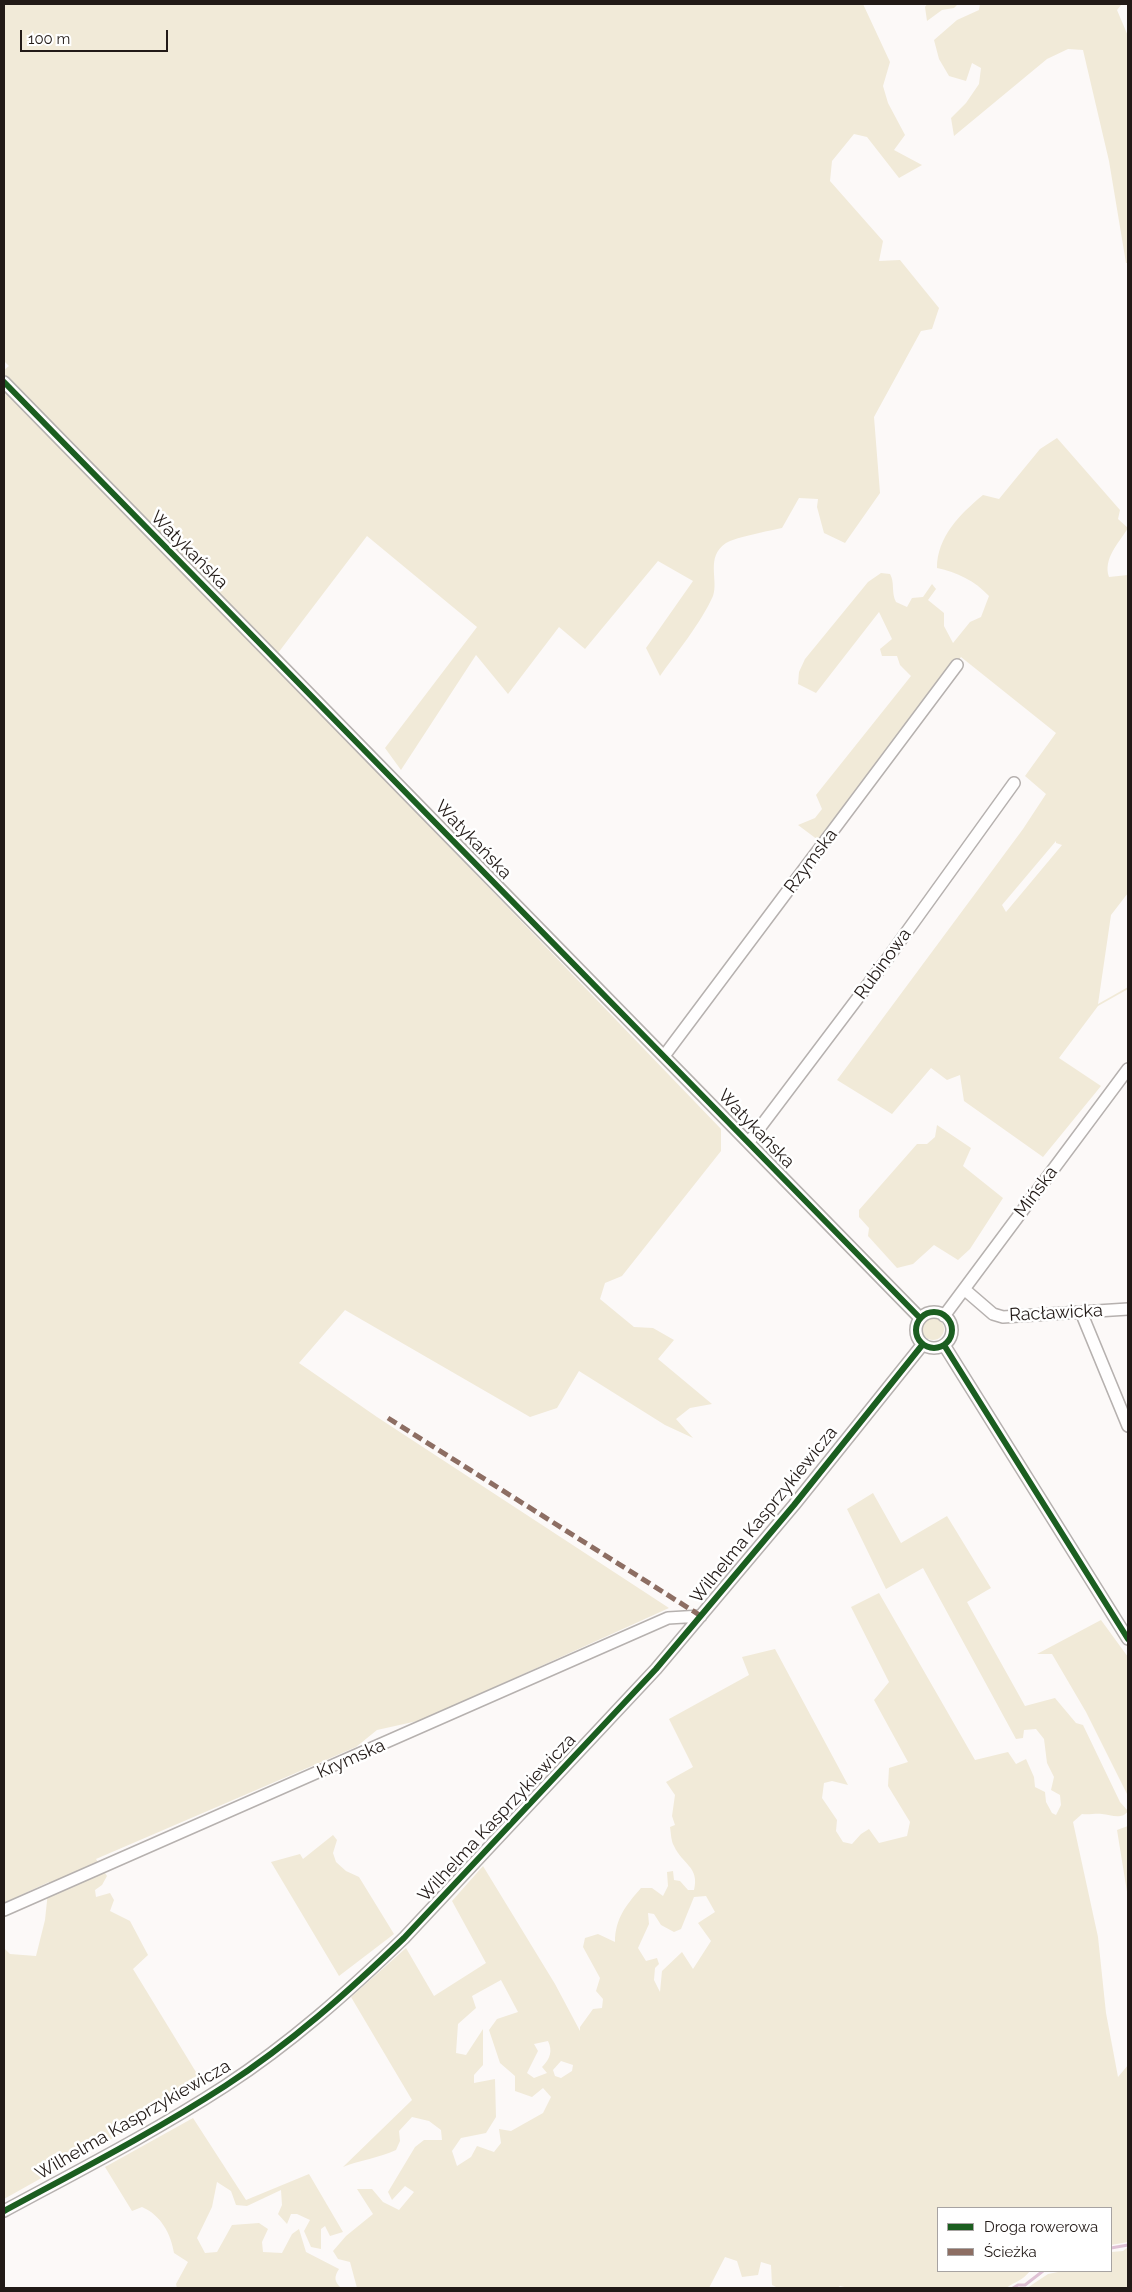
<!DOCTYPE html>
<html>
<head>
<meta charset="utf-8">
<style>
	body { margin:0 }
	#map { position:relative; width:1132px; height:2292px; overflow:hidden; background:#fcf9f8; font-family:Raleway,sans-serif }
	canvas { display:block }
	.frame { position:absolute; inset:0; border:5px solid #221a17; pointer-events:none }
	.legend { position:absolute; left:937px; top:2207px; width:175px; height:65px; box-sizing:border-box; background:#fff; border:1px solid #a7a3a2; margin:0; padding:6px 9px; list-style:none; font-size:15px; color:#221a17 }
	.legend li { display:flex; align-items:center; gap:10px; height:25px }
	.legend b { width:25px; border:1px solid #a7a3a2 }
	.scale { position:absolute; left:20px; top:30px; width:148px; height:22px; box-sizing:border-box; border:2px solid #221a17; border-top:0; padding-left:6px; font-size:15px; line-height:18px; white-space:nowrap; color:#221a17; -webkit-text-stroke:4px #fff; paint-order:stroke }
</style>
</head>
<body>
<div id="map">
<canvas width="1132" height="2292"></canvas>
<div class="frame"></div>
<ul class="legend">
<li><b style="height:6px;background:#1b5e20"></b>Droga rowerowa</li>
<li><b style="height:6px;background:#8d6e63"></b>Ścieżka</li>
</ul>
<div class="scale">100 m</div>
</div>
<script>
const ctx = document.querySelector('canvas').getContext('2d');
ctx.lineJoin = 'round';
function paint(path, color) {
  ctx.fillStyle = color;
  ctx.fill(path, 'evenodd');
}
function trace(path, color, width, dash) {
  ctx.strokeStyle = color;
  ctx.lineWidth = width;
  ctx.lineCap = dash ? 'butt' : 'round';
  ctx.setLineDash(dash || []);
  ctx.stroke(path);
}
function label(font, color, halo, rows, align = 'center') {
  ctx.font = font + ' Raleway,sans-serif';
  ctx.lineWidth = 5;
  ctx.setLineDash([]);
  ctx.textBaseline = 'middle';
  ctx.strokeStyle = halo;
  ctx.fillStyle = color;
  for (const [text, x, y, turn = 0] of rows) {
    ctx.save();
    ctx.translate(x, y);
    ctx.rotate((+turn || 0) * Math.PI / 180);
    ctx.textAlign = isNaN(turn) ? turn : align;
    if (halo) ctx.strokeText(text, 0, 0);
    ctx.fillText(text, 0, 0);
    ctx.restore();
  }
}
paint(new Path2D(`
	M 4,4 L 863,4 L 890,62 L 883,86 L 888,103 L 905,135 L 894,150 L 922,165 L 899,178 L 867,137 L 854,134 L 832,161 L 830,181 L 883,241 L 879,261 L 900,260 L 939,308 L 932,329 L 921,331 L 874,417 L 880,493 L 845,543 L 824,533 L 817,507 L 818,499 L 799,498 L 782,528 C 769,531 736,537 726,543 C 705,557 719,580 713,596 C 701,623 677,652 660,676 L 646,648 L 693,581 L 658,561 L 585,649 L 559,627 L 508,694 L 476,655 L 401,770 L 385,748 L 477,627 L 367,536 L 278,653 L 365,759 L 721,1129 L 721,1151 L 622,1276 L 605,1283 L 600,1299 L 634,1327 L 653,1328 L 674,1340 L 658,1359 L 712,1404 L 690,1408 L 676,1419 L 693,1438 L 665,1425 L 579,1371 L 557,1408 L 530,1417 L 345,1310 L 299,1363 L 377,1417 L 669,1608 L 422,1720 L 377,1730 L 356,1747 L 96,1859 L 107,1876 L 102,1885 L 95,1890 L 96,1897 L 110,1893 L 114,1900 L 110,1911 L 130,1921 L 148,1955 L 133,1969 L 199,2077 L 123,2125 L 122,2133 L 4,2199 L 4,1948 L 10,1954 L 36,1956 L 45,1920 L 49,1882 L 4,1903 L 4,370 L 9,366 L 4,361 Z
	M 927,4 L 958,4 L 954,8 L 942,10 L 927,21 L 925,7 Z
	M 980,4 L 1122,4 L 1117,10 L 1128,36 L 1128,263 L 1126,263 L 1109,161 L 1083,50 L 1068,49 L 1047,59 L 954,136 L 951,118 L 966,103 L 979,84 L 981,68 L 972,63 L 966,81 L 949,76 L 939,59 L 934,40 L 957,20 L 979,10 Z
	M 1057,438 L 1120,510 L 1118,519 L 1128,528 C 1118,544 1103,559 1109,577 L 1128,575 L 1128,893 L 1111,915 L 1098,1004 L 1128,987 L 1128,989 L 1098,1006 L 1059,1058 L 1101,1086 L 1043,1157 L 964,1101 L 960,1075 L 947,1080 L 931,1068 L 892,1114 L 837,1080 L 1023,829 L 1046,794 L 1025,776 L 1056,733 L 961,657 L 818,840 L 798,825 L 815,818 L 822,809 L 816,795 L 911,676 L 900,665 L 897,656 L 882,656 L 880,649 L 892,639 L 879,612 L 816,693 L 798,684 L 799,672 L 805,659 L 868,582 L 881,573 L 890,574 C 895,582 891,593 896,602 L 907,607 L 912,598 L 923,597 L 932,584 L 936,589 L 928,600 L 944,613 L 944,626 L 953,643 L 970,622 L 981,617 L 989,596 C 975,581 957,572 937,568 C 937,537 960,514 983,495 L 999,499 L 1040,449 ZM 1056,841 L 1056,843 L 1062,845 L 1006,912 L 1002,905 Z
	M 937,1125 L 971,1148 L 963,1166 L 1003,1198 L 970,1249 L 958,1260 L 934,1245 L 913,1264 L 897,1268 L 868,1236 L 869,1228 L 859,1217 L 859,1210 L 917,1144 L 927,1144 L 935,1137 Z
	M922 1329a11 11 0 1 1 22 0a11 11 0 1 1-22 0Z
	M 873,1493 L 901,1543 L 947,1516 L 991,1588 L 967,1602 L 1025,1706 L 1055,1698 L 1076,1723 L 1083,1725 L 1120,1802 L 1128,1811 C 1122,1820 1111,1815 1102,1814 C 1096,1813 1089,1815 1082,1814 L 1073,1822 L 1098,1937 L 1106,2013 L 1118,2077 L 1128,2065 L 1128,2242 L 1111,2245 L 1111,2208 L 938,2208 L 938,2271 L 1030,2271 C 1022,2281 1016,2281 1006,2288 L 849,2288 L 840,2286 L 837,2288 L 778,2288 L 772,2285 L 771,2265 L 761,2262 L 758,2275 L 742,2277 L 737,2261 L 725,2257 L 709,2288 L 357,2288 L 350,2262 L 338,2259 L 333,2251 L 346,2236 L 373,2214 L 357,2189 L 372,2189 L 383,2202 L 399,2210 L 414,2192 L 405,2186 L 392,2200 L 388,2192 L 415,2147 L 424,2140 L 442,2140 L 441,2130 L 429,2121 L 412,2117 L 399,2131 L 400,2141 L 396,2150 C 379,2158 360,2160 343,2167 L 412,2100 L 351,1997 L 406,1948 L 434,1996 L 486,1963 L 452,1901 L 483,1866 L 555,1984 L 580,2031 L 580,2027 L 593,2009 L 602,2008 L 603,1999 L 596,1991 L 600,1978 L 583,1947 L 585,1938 L 598,1934 L 615,1942 C 615,1919 626,1905 641,1888 L 652,1888 L 663,1896 L 668,1886 L 667,1872 L 673,1871 L 674,1880 L 680,1881 L 688,1890 L 694,1890 C 700,1867 682,1864 674,1846 C 671,1841 671,1833 670,1827 L 675,1825 L 672,1816 L 675,1795 L 666,1782 L 693,1767 L 669,1719 L 749,1675 L 742,1657 L 775,1649 L 848,1785 L 832,1781 L 824,1783 L 822,1798 L 837,1820 L 836,1831 L 843,1842 L 852,1844 L 861,1834 L 869,1829 L 879,1843 L 907,1836 L 910,1822 L 888,1786 L 889,1768 L 908,1762 L 874,1700 L 889,1682 L 851,1607 L 879,1593 L 975,1760 L 1008,1752 L 1016,1764 L 1026,1759 L 1034,1777 L 1035,1787 L 1045,1792 L 1046,1802 L 1052,1813 L 1056,1815 L 1061,1805 L 1060,1795 L 1051,1790 L 1054,1777 L 1047,1763 L 1044,1739 L 1036,1729 L 1024,1730 L 1023,1738 L 1016,1739 L 923,1568 L 886,1589 L 847,1509 ZM 706,1896 L 715,1912 L 698,1923 L 711,1941 L 693,1969 L 682,1952 L 662,1971 L 660,1992 L 654,1980 L 655,1968 L 659,1964 L 657,1958 L 646,1961 L 638,1948 L 649,1924 L 648,1913 L 654,1914 L 661,1925 L 674,1932 L 681,1929 L 694,1897 ZM 501,1980 L 518,2012 L 497,2019 L 489,2030 L 500,2063 L 515,2076 L 515,2091 L 532,2097 L 543,2088 L 551,2097 L 543,2113 L 511,2131 L 499,2129 L 501,2143 L 494,2152 L 477,2146 L 471,2157 L 457,2166 L 452,2151 L 461,2138 L 486,2133 L 496,2117 L 495,2079 L 474,2083 L 474,2075 L 483,2065 L 483,2029 L 466,2055 L 456,2053 L 458,2024 L 476,2008 L 472,1996 ZM 548,2041 C 553,2051 550,2059 542,2067 L 547,2073 L 534,2078 L 527,2073 L 538,2051 L 534,2044 ZM 561,2061 L 573,2065 L 572,2071 L 561,2078 L 555,2076 L 553,2070 Z
	M 1101,1620 L 1128,1657 L 1128,1796 L 1086,1712 L 1052,1654 L 1037,1654 Z
	M 1128,1826 L 1128,1898 L 1117,1830 Z
	M 333,1835 L 337,1840 L 333,1853 L 336,1862 L 346,1871 L 359,1877 L 394,1934 L 339,1976 L 271,1862 L 300,1854 L 303,1859 Z
	M 193,2118 L 246,2200 L 309,2174 L 343,2232 L 330,2236 L 325,2226 L 321,2229 L 321,2249 L 311,2247 L 304,2231 L 310,2220 L 297,2214 L 291,2214 L 287,2224 L 278,2214 L 282,2205 L 281,2190 L 247,2206 L 236,2205 L 231,2191 L 217,2182 L 212,2207 L 197,2238 L 205,2253 L 217,2252 L 232,2225 L 259,2223 L 268,2229 L 262,2242 L 263,2252 L 282,2253 L 292,2234 L 299,2229 L 306,2252 L 339,2269 C 334,2277 334,2281 341,2288 L 177,2288 L 176,2284 L 188,2262 L 174,2253 C 171,2234 161,2215 142,2207 L 132,2211 L 105,2167 Z
	M 1128,2247 L 1128,2288 L 1027,2288 L 1048,2274 L 1063,2271 L 1111,2271 L 1111,2252 L 1123,2251 Z`), '#f1ead8');
trace(new Path2D(`
	M 1111,2248 L 1128,2245
	M 1013,2288 L 1018,2285 L 1025,2285 L 1043,2271`), '#dfc1d4', 3);
const minor = new Path2D(`
	M 4,382 L 920,1318
	M 664,1056 L 957,665
	M 749,1142 L 885,962 L 1014,783
	M 964,1289 L 993,1314 L 1003,1317 L 1128,1309
	M 1081,1312 L 1128,1426
	M916 1330a18 18 0 1 1 36 0a18 18 0 1 1-36 0Z
	M 944,1316 L 1128,1069
	M 944,1345 L 1128,1639
	M 4,1910 L 668,1618 L 701,1616
	M 4,2211 C 78,2171 154,2132 225,2086 C 291,2043 348,1992 404,1938 L 656,1669 L 794,1505 L 923,1344`);
trace(minor, '#b6b1af', 14);
trace(minor, '#fffefe', 11);
trace(new Path2D(`
	M 388,1418 L 701,1616`), '#8d6e63', 5, [10, 5]);
trace(new Path2D(`
	M 4,382 L 920,1318
	M916 1330a18 18 0 1 1 36 0a18 18 0 1 1-36 0Z
	M 944,1345 L 1128,1639
	M 4,2211 C 78,2171 154,2132 225,2086 C 291,2043 348,1992 404,1938 L 656,1669 L 794,1505 L 923,1344`), '#1b5e20', 6);
label('18px', '#221a17', '#fff', [
	["Watykańska",189,550,45],
	["Watykańska",473,840,46],
	["Rzymska",811,861,-53],
	["Rubinowa",883,964,-54],
	["Watykańska",756,1129,46],
	["Mińska",1036,1192,-53],
	["Racławicka",1056,1313,-3],
	["Wilhelma Kasprzykiewicza",764,1515,-51],
	["Krymska",351,1759,-24],
	["Wilhelma Kasprzykiewicza",497,1818,-47],
	["Wilhelma Kasprzykiewicza",133,2120,-30]
]);
</script>
</body>
</html>
